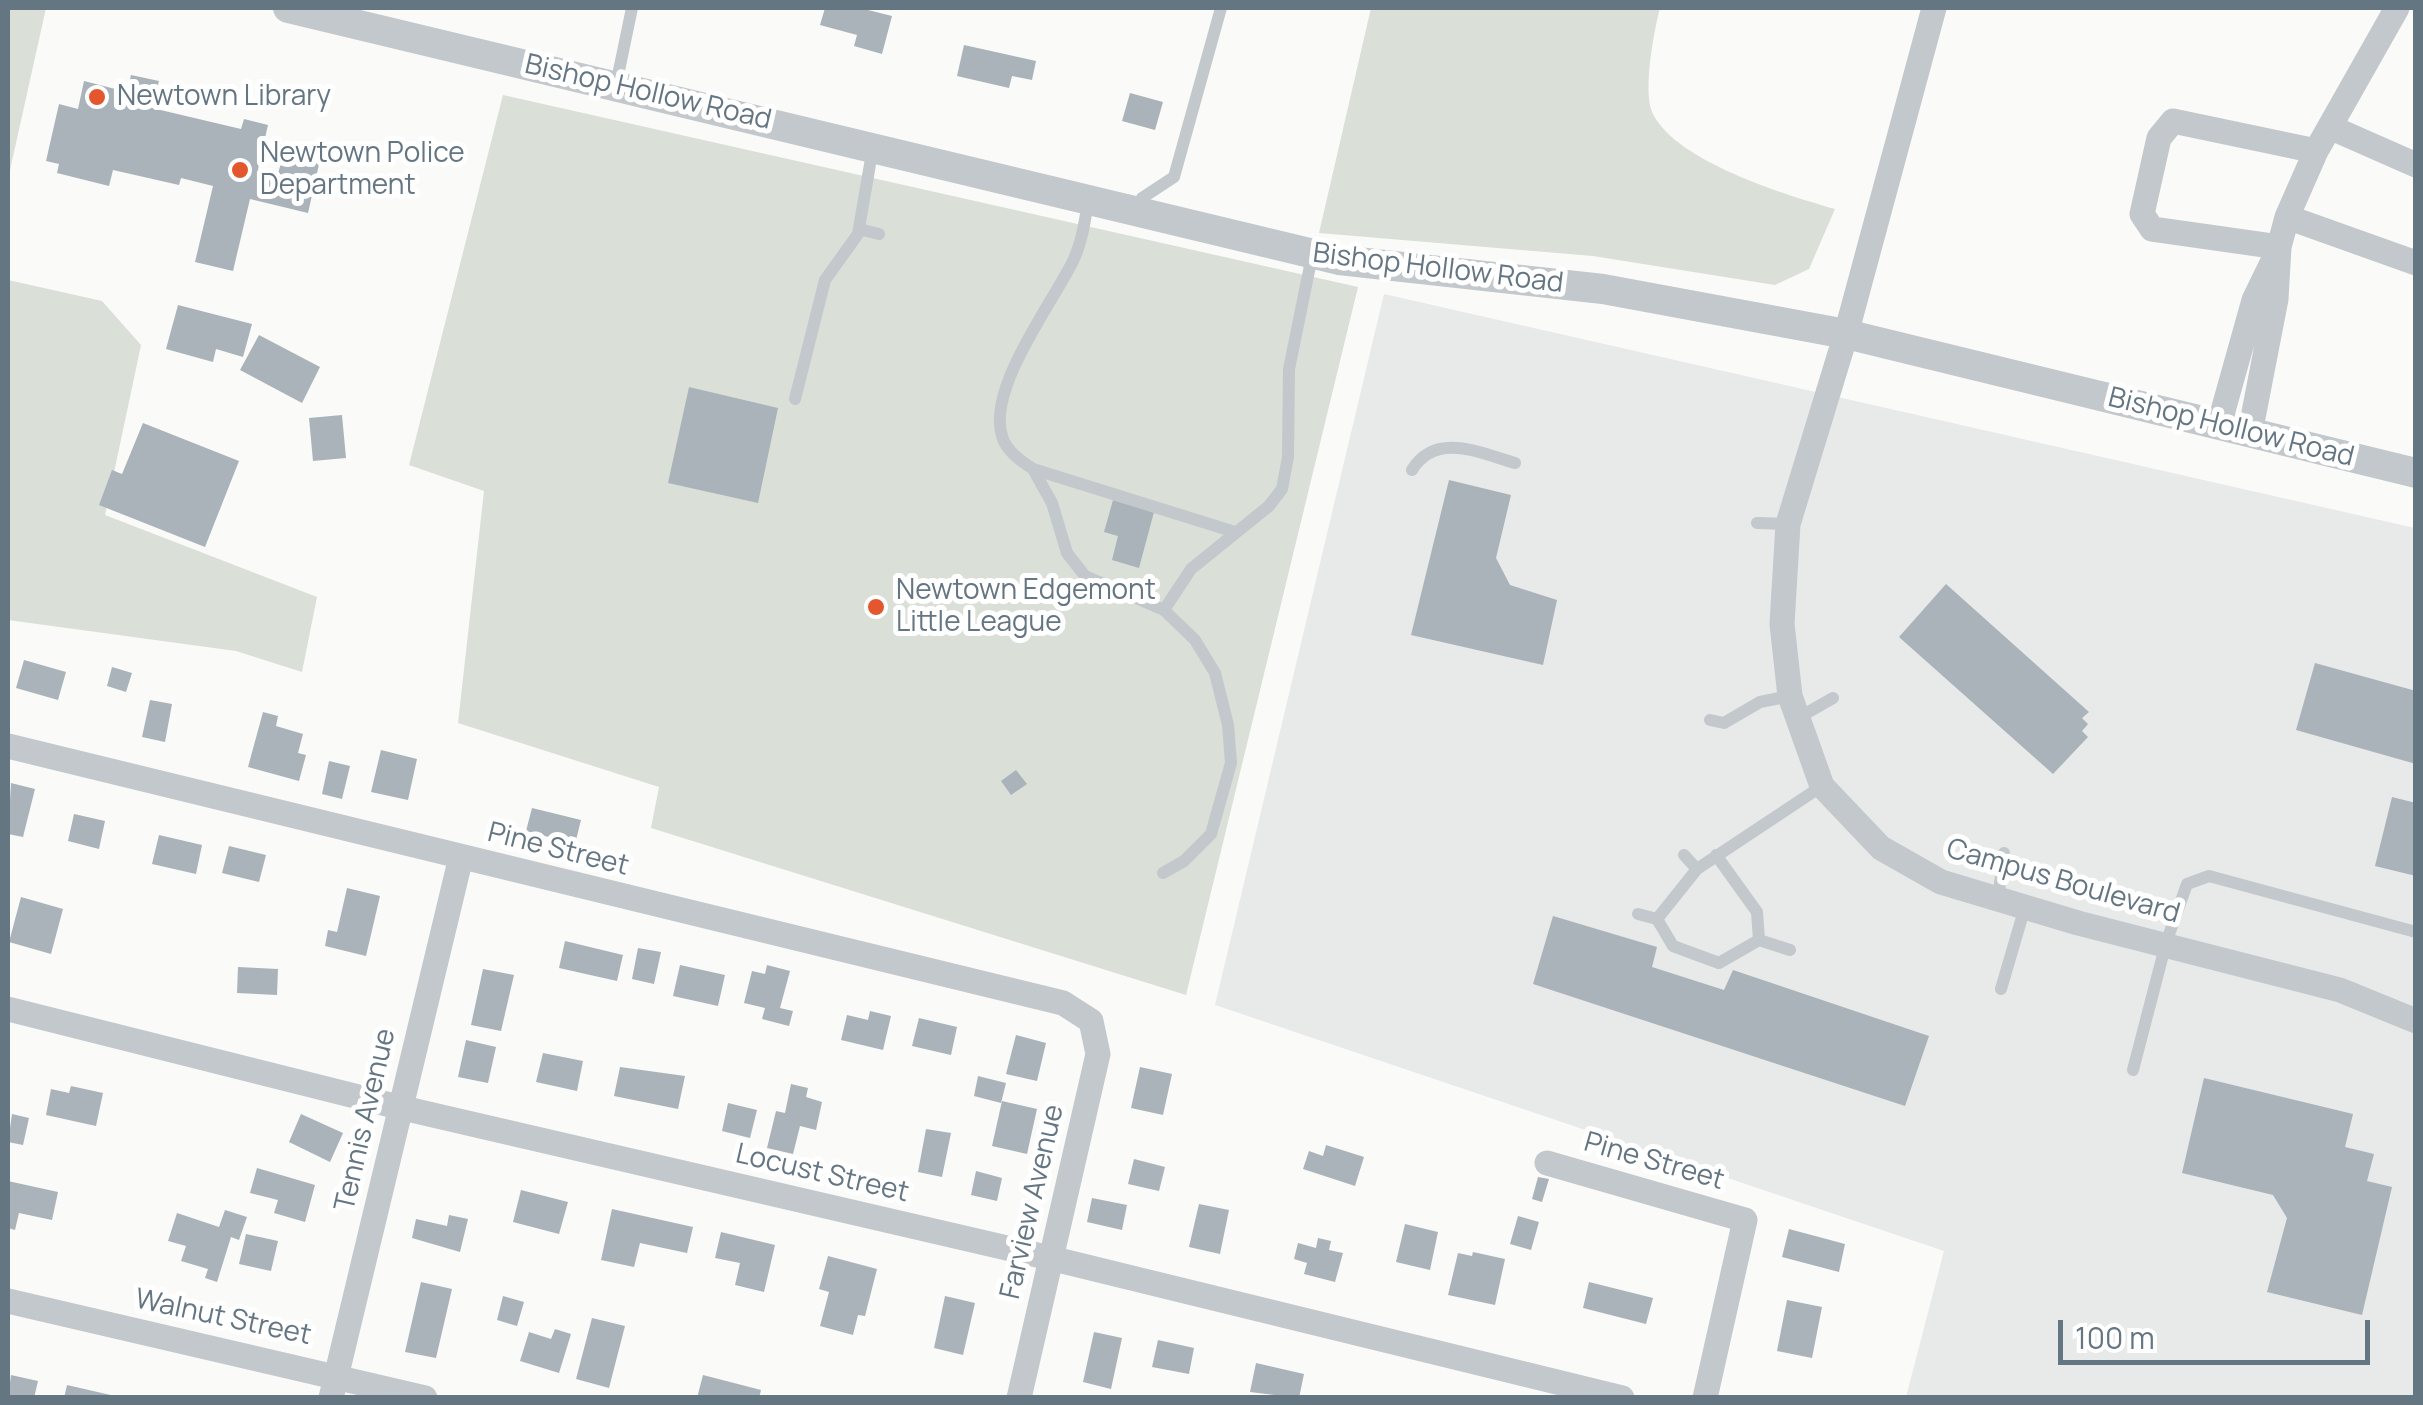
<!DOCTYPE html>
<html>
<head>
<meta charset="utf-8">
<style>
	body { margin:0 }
	#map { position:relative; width:2423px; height:1405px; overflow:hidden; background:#fafaf8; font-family:Manrope,sans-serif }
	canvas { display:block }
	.frame { position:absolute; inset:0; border:10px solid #657683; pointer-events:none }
	.scale { position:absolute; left:2058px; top:1320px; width:312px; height:45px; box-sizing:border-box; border:5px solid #657683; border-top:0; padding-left:12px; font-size:30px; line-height:35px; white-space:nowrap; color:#657683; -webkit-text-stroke:8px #fff; paint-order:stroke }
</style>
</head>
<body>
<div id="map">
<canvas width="2423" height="1405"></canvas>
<div class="frame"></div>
<div class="scale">100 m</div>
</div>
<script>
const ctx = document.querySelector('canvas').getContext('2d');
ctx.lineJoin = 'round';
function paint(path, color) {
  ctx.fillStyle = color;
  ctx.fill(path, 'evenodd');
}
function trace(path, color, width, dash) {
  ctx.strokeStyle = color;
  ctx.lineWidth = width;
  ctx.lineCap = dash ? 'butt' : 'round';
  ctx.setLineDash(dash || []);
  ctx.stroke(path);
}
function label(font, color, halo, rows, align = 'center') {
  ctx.font = font + ' Manrope,sans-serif';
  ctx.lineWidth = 10;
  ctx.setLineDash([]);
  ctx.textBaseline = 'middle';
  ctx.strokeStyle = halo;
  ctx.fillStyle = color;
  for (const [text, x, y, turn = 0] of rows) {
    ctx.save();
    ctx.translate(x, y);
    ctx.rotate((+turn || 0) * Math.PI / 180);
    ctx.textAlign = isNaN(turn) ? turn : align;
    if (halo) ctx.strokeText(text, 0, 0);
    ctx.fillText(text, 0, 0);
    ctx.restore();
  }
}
paint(new Path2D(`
	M 1384,294 L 2415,528 L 2415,1397 L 1906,1397 L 1944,1251 L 1215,1005 Z`), '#e8e9e9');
paint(new Path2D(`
	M 8,8 L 46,8 L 8,179 Z
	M 1371,8 L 1660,8 C 1654,30 1642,94 1653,114 C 1677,162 1786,195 1835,209 L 1809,269 L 1775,285 L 1593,256 L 1319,233 Z
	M 503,95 L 1358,287 L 1186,995 L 651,828 L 659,787 L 458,723 L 484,491 L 409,465 Z
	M 8,280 L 102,301 L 141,345 L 105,515 L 317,597 L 302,672 L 236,651 L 8,620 Z`), '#dadfd7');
paint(new Path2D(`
	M 825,8 L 860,8 L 892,16 L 882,54 L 854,46 L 857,35 L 820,25 Z
	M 964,45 L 1036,61 L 1032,80 L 1012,76 L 1009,88 L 957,76 Z
	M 131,75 L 159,81 L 152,108 L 241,129 L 244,119 L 268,125 L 258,169 L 278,174 L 284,151 L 320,160 L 308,213 L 250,199 L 233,271 L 195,262 L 213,186 L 181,178 L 179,185 L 113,170 L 109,186 L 57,173 L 59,164 L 46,161 L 59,104 L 78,109 L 84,81 L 127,92 Z
	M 1130,93 L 1163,102 L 1155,130 L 1122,121 Z
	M 178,305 L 252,324 L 243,357 L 216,349 L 213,362 L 166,349 Z
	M 259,335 L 320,367 L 302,403 L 240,370 Z
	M 689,387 L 778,408 L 758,503 L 668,483 Z
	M 342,415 L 346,458 L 313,461 L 309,418 Z
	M 143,423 L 239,461 L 205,547 L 99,505 L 112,470 L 122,474 Z
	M 1449,480 L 1511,495 L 1496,558 L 1510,585 L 1557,600 L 1543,665 L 1411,635 Z
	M 1113,500 L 1154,512 L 1139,568 L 1112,560 L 1118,536 L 1104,532 Z
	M 1946,584 L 2089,712 L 2082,718 L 2088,724 L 2082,731 L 2088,737 L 2053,774 L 1899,637 Z
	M 24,660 L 66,672 L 58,700 L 16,688 Z
	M 2315,663 L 2416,691 L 2416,764 L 2296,730 Z
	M 112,667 L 132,673 L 126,692 L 107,686 Z
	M 150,700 L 172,704 L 165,742 L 142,737 Z
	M 263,712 L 278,716 L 276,726 L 303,734 L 298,753 L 306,755 L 299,781 L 248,767 Z
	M 381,750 L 417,759 L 408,800 L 371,792 Z
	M 329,761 L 350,766 L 342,799 L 322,794 Z
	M 1016,770 L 1027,784 L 1011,795 L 1001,781 Z
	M 11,783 L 35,789 L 23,837 L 8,834 Z
	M 2392,797 L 2416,803 L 2416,876 L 2375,866 Z
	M 532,808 L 581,820 L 575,844 L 526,831 Z
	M 74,814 L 105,821 L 99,849 L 68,841 Z
	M 159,835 L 202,845 L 196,874 L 152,864 Z
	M 229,846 L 266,855 L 259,882 L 222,873 Z
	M 347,888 L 380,896 L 366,956 L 325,946 L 328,930 L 337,932 Z
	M 21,897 L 63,909 L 51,954 L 9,942 Z
	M 1553,916 L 1657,947 L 1652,967 L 1724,990 L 1733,970 L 1929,1036 L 1905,1106 L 1533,984 Z
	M 565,941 L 623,955 L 617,981 L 559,968 Z
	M 638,948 L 661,952 L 654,984 L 632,979 Z
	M 680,965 L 725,975 L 718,1006 L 673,996 Z
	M 767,965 L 790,971 L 780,1008 L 793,1011 L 789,1026 L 762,1019 L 765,1008 L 744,1003 L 752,971 L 765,974 Z
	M 238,967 L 278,969 L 277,995 L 237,993 Z
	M 483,969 L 514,975 L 501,1031 L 471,1025 Z
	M 870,1011 L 891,1016 L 883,1050 L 841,1040 L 847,1015 L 868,1020 Z
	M 919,1018 L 957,1027 L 951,1055 L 912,1046 Z
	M 1016,1035 L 1046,1043 L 1037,1081 L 1006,1074 Z
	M 466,1040 L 496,1047 L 488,1083 L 458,1077 Z
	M 543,1053 L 583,1061 L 577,1091 L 536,1082 Z
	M 620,1067 L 685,1076 L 678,1109 L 614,1096 Z
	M 1140,1067 L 1172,1074 L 1163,1115 L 1131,1108 Z
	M 978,1076 L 1006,1083 L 1001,1103 L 974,1096 Z
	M 2204,1078 L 2353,1114 L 2345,1147 L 2374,1154 L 2367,1181 L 2392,1187 L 2362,1315 L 2267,1292 L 2287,1218 L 2273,1195 L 2182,1173 Z
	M 791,1084 L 808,1088 L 806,1097 L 822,1102 L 816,1130 L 800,1126 L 793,1154 L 767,1148 L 776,1111 L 785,1113 Z
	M 71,1086 L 103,1093 L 96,1126 L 46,1115 L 51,1089 L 69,1093 Z
	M 1002,1101 L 1037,1109 L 1027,1154 L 992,1146 Z
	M 728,1103 L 757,1110 L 750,1138 L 722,1131 Z
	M 12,1114 L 29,1118 L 23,1145 L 8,1142 Z
	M 301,1114 L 343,1133 L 330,1162 L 289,1142 Z
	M 926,1129 L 951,1133 L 942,1177 L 918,1172 Z
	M 1326,1145 L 1364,1157 L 1355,1186 L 1303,1169 L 1309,1151 L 1323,1156 Z
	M 1134,1159 L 1165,1167 L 1159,1191 L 1128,1184 Z
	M 257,1168 L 315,1185 L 305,1222 L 274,1213 L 278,1200 L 250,1193 Z
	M 976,1171 L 1002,1178 L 997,1201 L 971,1195 Z
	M 1538,1177 L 1549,1179 L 1542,1202 L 1532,1199 Z
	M 8,1181 L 58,1192 L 52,1220 L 19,1213 L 15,1230 L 8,1228 Z
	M 521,1190 L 568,1202 L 559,1234 L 513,1222 Z
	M 1092,1198 L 1127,1205 L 1122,1230 L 1087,1222 Z
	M 1199,1204 L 1229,1210 L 1220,1254 L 1189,1247 Z
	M 612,1209 L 693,1227 L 687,1253 L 640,1243 L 634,1267 L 601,1260 Z
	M 225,1210 L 247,1217 L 239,1240 L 231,1237 L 217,1282 L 205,1278 L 208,1269 L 181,1261 L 186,1246 L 168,1241 L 177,1213 L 219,1227 Z
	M 449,1215 L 468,1219 L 460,1252 L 412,1238 L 416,1219 L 447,1226 Z
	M 1518,1216 L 1539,1222 L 1531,1250 L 1510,1244 Z
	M 1405,1224 L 1438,1232 L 1430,1270 L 1396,1262 Z
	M 1789,1229 L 1845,1244 L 1839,1272 L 1782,1257 Z
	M 721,1232 L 775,1245 L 764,1292 L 735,1285 L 740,1263 L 715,1258 Z
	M 246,1234 L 278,1241 L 271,1271 L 239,1264 Z
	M 1318,1238 L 1331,1241 L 1329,1250 L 1343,1253 L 1335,1282 L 1304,1274 L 1307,1263 L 1294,1259 L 1298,1243 L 1316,1248 Z
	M 1473,1252 L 1505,1259 L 1495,1305 L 1448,1295 L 1458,1253 L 1472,1256 Z
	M 828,1256 L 877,1269 L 865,1316 L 858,1315 L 853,1335 L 820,1326 L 829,1292 L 819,1289 Z
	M 421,1282 L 452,1289 L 436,1358 L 405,1352 Z
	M 1589,1282 L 1653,1298 L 1646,1324 L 1583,1308 Z
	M 503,1296 L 524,1302 L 517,1326 L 497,1320 Z
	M 945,1296 L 975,1303 L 963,1355 L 934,1348 Z
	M 1787,1300 L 1822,1307 L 1812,1358 L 1777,1351 Z
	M 592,1318 L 625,1326 L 609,1388 L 576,1379 Z
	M 555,1329 L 571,1334 L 559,1373 L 520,1361 L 529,1332 L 551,1339 Z
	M 1094,1332 L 1122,1338 L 1111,1389 L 1083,1382 Z
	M 1158,1340 L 1194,1348 L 1189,1374 L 1152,1367 Z
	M 1256,1363 L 1304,1374 L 1299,1398 L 1250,1392 Z
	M 11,1375 L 38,1381 L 34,1398 L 8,1398 Z
	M 703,1375 L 761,1390 L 759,1398 L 697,1398 Z
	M 67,1385 L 115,1396 L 115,1398 L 64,1398 Z`), '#aab3b9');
trace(new Path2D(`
	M 616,85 L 632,8
	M 1088,201 C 1085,221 1082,242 1073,261 C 1052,304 987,388 1002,436 C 1006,451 1021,461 1033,469 L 1235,532
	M 1137,208 L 1142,198 L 1174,177 L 1221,8
	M 859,229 L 879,234
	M 795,399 L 825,280 L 858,234 L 873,147
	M 1033,469 L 1052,503 L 1067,553 L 1085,576 L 1164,610 L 1195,640 L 1215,673 L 1228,725 L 1231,763 L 1211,834 L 1184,861 L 1163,873
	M 1412,470 C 1436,431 1480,453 1515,463
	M 1757,523 L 1788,524
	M 1164,610 L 1191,569 L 1269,506 L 1282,489 L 1288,457 L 1289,369 L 1312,256
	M 1798,718 L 1833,698
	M 1710,720 L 1724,723 L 1760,702 L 1790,696
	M 1684,855 L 1697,869
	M 1716,855 L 1757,912 L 1759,940 L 1719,963 L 1673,946 L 1657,919 L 1697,869 L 1822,786
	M 1998,899 L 2004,853
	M 1638,914 L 1657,919
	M 1759,940 L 1790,950
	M 2001,989 L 2025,907
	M 2133,1070 L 2166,943 L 2187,884 L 2209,876 L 2416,932`), '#c3c8cc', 12);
trace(new Path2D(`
	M 1934,8 L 1846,334 L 1788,524 L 1782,624 L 1790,696 L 1822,786 L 1881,848 L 1941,882 L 2078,923 L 2340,990 L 2416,1021
	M 2332,128 L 2416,165
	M 2287,217 L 2416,263
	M 2279,247 L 2152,229 L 2142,214 L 2159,138 L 2173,121 L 2316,151
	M 2219,425 L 2254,300 L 2273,261
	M 2250,433 L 2276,299 L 2279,247 L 2287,217 L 2316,151 L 2397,8
	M 8,746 L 1063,1003 L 1091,1021 L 1098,1054 L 1019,1398
	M 8,1009 L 399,1107 L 1050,1258 L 1622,1398
	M 1547,1163 L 1745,1220 L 1705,1398
	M 8,1301 L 425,1398
	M 331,1398 L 461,857`), '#c3c8cc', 25);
trace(new Path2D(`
	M 288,8 L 1339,260 L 1603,289 L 1846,334 L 2416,473`), '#c3c8cc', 30);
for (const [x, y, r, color] of [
	[97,97,10,"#e4572e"],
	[240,170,10,"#e4572e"],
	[876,607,10,"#e4572e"]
]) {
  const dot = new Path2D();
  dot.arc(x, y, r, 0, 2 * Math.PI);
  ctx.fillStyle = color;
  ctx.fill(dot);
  trace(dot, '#fff', 4);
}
label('28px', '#657683', '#fff', [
	["Bishop Hollow Road",648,93,13],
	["Bishop Hollow Road",1438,269,7],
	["Bishop Hollow Road",2231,428,14],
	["Pine Street",558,850,14],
	["Campus Boulevard",2063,882,16],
	["Tennis Avenue",366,1120,-77],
	["Pine Street",1654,1162,16],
	["Locust Street",822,1174,13],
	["Farview Avenue",1033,1202,-77],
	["Walnut Street",223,1318,12]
]);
label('28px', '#657683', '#fff', [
	["Newtown Library",117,97],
	["Newtown Police",260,154],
	["Department",260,186],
	["Newtown Edgemont",896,591],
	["Little League",896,623]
], 'left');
</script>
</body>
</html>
